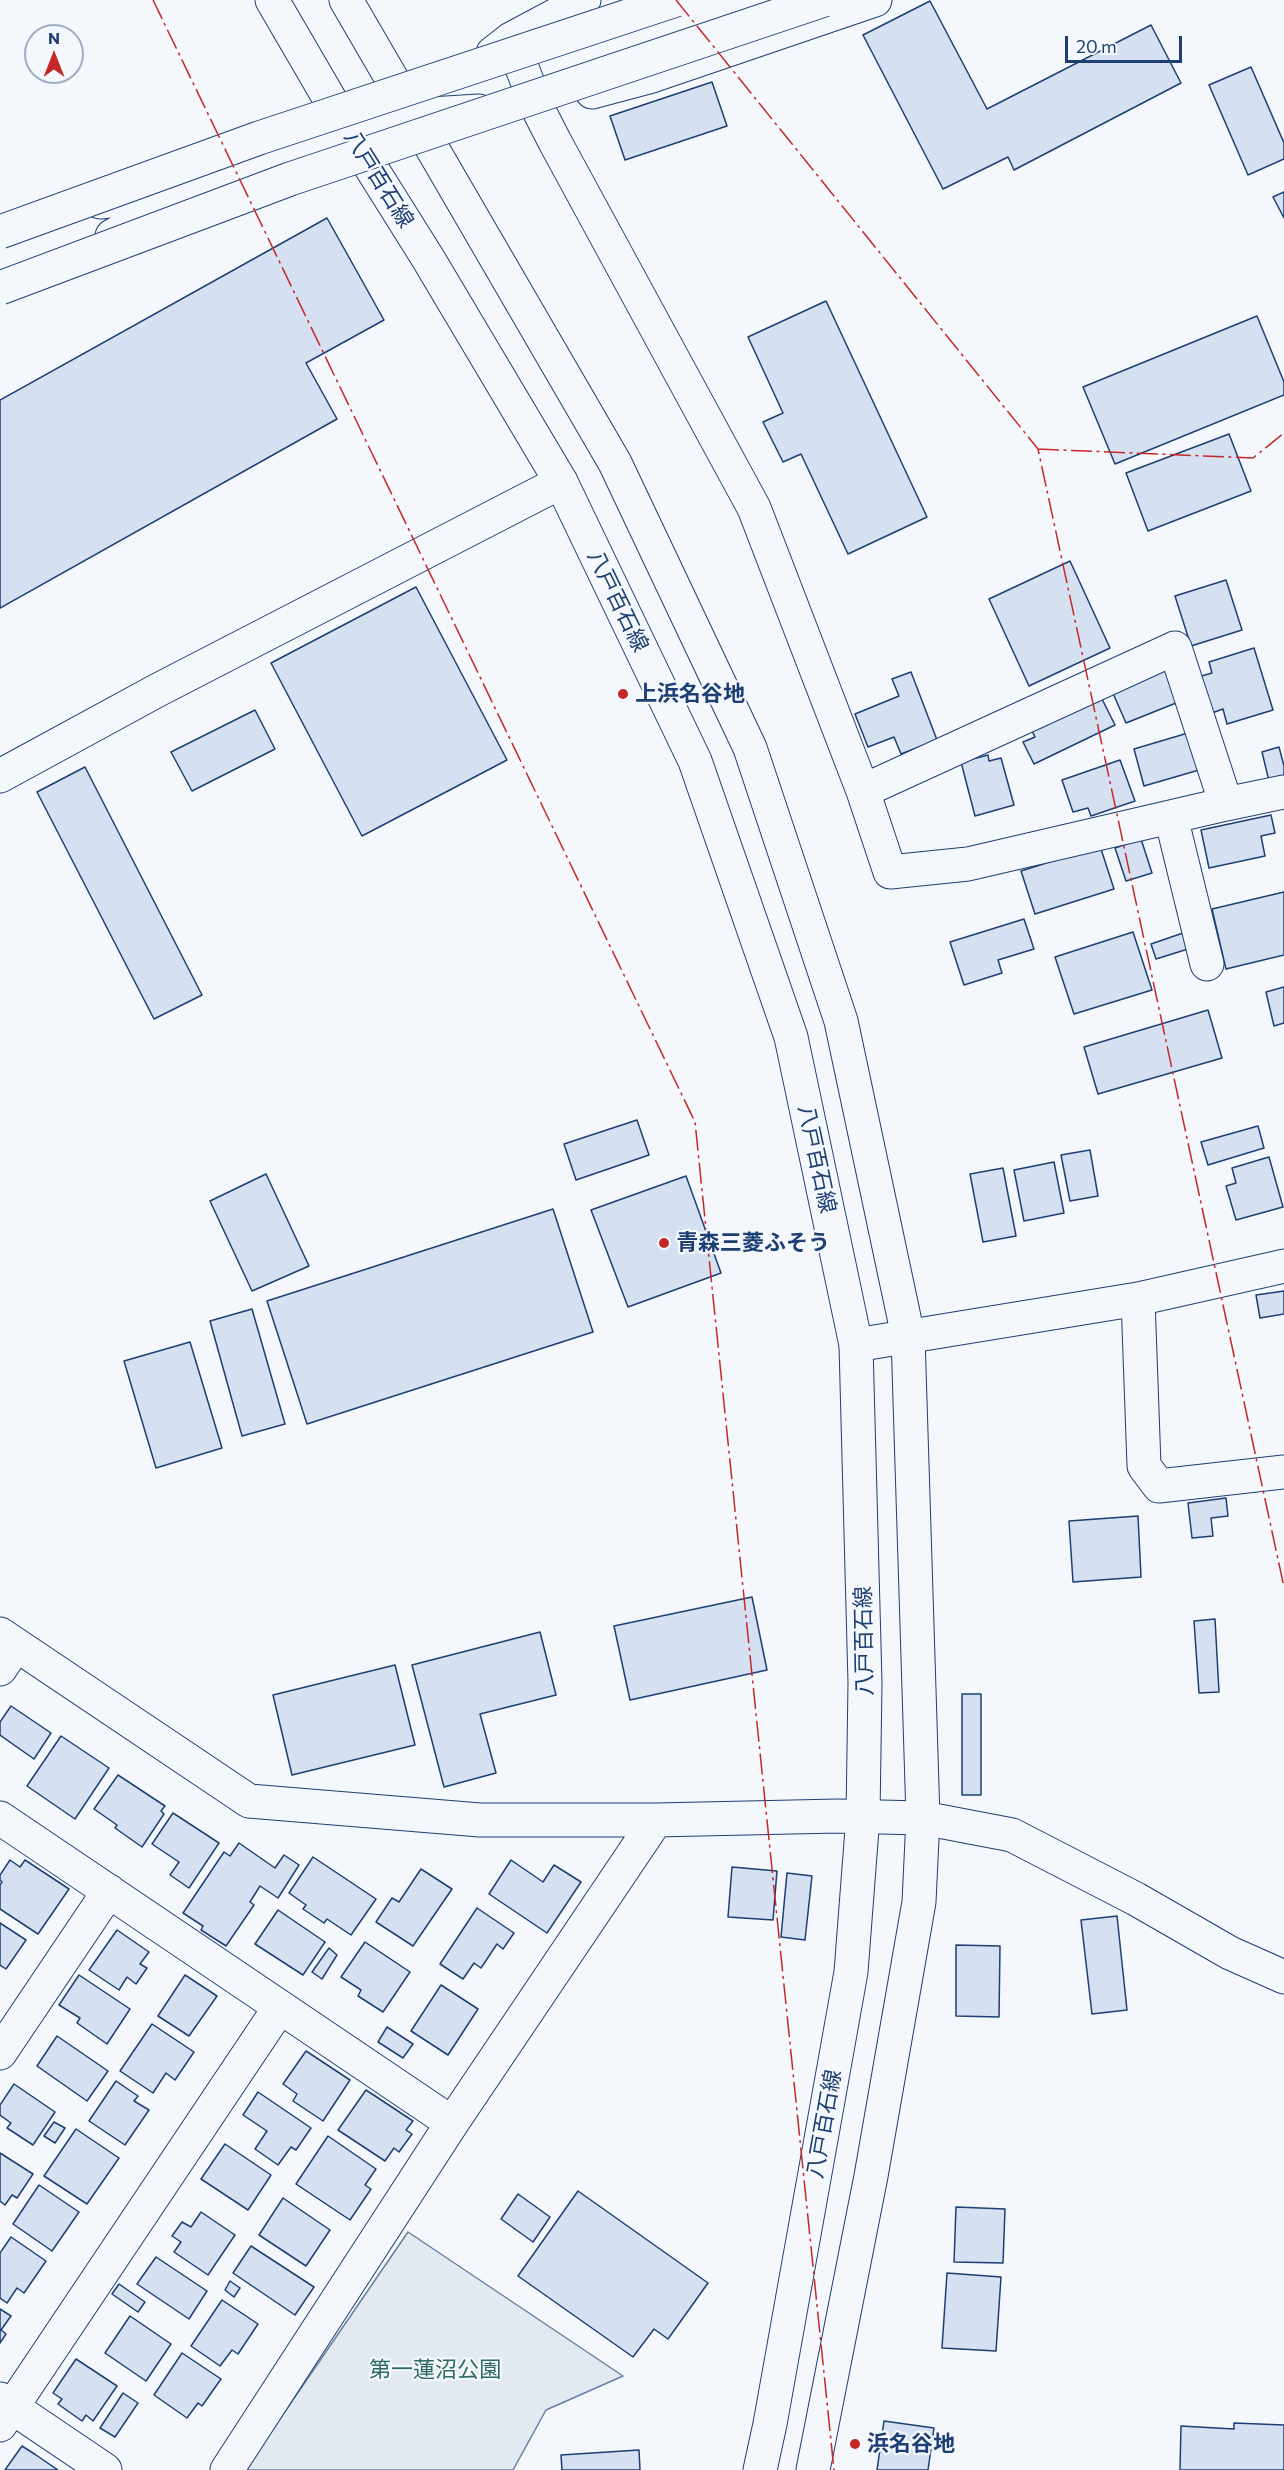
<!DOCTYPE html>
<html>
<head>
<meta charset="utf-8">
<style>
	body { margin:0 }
	#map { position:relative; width:1284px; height:2470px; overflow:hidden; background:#f4f7fb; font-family:Commissioner,sans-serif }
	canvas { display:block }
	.north { position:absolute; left:24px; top:24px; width:60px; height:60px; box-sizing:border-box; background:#f4f7fb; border:2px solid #9eadc5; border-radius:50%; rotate:0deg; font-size:16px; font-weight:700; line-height:24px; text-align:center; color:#1d3f73 }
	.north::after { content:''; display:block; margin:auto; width:21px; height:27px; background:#c62828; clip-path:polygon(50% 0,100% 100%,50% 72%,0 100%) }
	.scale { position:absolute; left:1065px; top:36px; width:117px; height:27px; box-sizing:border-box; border:3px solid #1d3f73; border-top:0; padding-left:8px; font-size:18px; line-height:21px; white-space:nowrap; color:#1d3f73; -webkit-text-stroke:4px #f4f7fb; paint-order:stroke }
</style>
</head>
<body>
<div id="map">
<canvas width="1284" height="2470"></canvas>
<div class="north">N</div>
<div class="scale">20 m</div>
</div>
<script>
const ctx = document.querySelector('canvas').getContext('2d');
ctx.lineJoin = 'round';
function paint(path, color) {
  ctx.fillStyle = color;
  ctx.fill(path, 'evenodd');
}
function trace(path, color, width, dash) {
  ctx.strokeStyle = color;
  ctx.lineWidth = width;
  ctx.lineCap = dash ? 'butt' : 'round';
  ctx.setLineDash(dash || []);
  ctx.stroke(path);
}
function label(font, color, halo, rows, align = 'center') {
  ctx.font = font + ' Commissioner,"Noto Sans JP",sans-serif';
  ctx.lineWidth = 4.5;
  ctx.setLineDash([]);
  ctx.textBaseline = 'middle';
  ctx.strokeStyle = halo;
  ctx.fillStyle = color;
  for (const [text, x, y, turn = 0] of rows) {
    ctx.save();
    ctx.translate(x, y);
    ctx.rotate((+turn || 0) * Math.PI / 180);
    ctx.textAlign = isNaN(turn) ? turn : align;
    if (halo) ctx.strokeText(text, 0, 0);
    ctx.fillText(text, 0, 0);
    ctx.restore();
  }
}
const green = new Path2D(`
	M 408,2232 L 623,2376 L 546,2410 L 513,2470 L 245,2470 Z`);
paint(green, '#e3e9f0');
trace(green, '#687fa3', 1.5);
const building = new Path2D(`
	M 930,1 L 987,109 L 1151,25 L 1181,83 L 1014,170 L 1008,157 L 943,189 L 863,35 Z
	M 1251,67 L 1284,143 L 1284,159 L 1248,175 L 1209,85 Z
	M 712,82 L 727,126 L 625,160 L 610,116 Z
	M 1284,192 L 1284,218 L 1273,197 Z
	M 327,218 L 384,320 L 306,363 L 337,419 L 0,608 L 0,400 Z
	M 826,301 L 927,517 L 848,554 L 801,454 L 783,462 L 763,422 L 783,413 L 748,337 Z
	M 1257,316 L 1284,382 L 1284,395 L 1115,464 L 1083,387 Z
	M 1229,434 L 1251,491 L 1148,531 L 1126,473 Z
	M 1070,561 L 1110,648 L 1029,686 L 989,599 Z
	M 1226,580 L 1242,630 L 1191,646 L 1175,596 Z
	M 416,587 L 507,760 L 362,836 L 271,663 Z
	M 1254,648 L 1273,710 L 1227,724 L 1223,709 L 1209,714 L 1198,677 L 1212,673 L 1209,662 Z
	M 1168,668 L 1181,701 L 1126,723 L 1112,691 Z
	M 911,672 L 937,740 L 901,754 L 894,737 L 868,747 L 855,714 L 899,696 L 892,679 Z
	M 1100,695 L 1115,725 L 1034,764 L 1023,742 L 1035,737 L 1031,729 Z
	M 255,710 L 275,749 L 192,791 L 171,752 Z
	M 1188,733 L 1199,770 L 1144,786 L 1134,749 Z
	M 1279,747 L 1284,766 L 1284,777 L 1269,781 L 1262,752 Z
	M 988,755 L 989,761 L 1001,758 L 1014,805 L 975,816 L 961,762 Z
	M 1120,760 L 1135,801 L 1091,816 L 1088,808 L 1073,812 L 1062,780 Z
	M 85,767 L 202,995 L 154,1019 L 37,792 Z
	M 1271,815 L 1275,833 L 1261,836 L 1265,856 L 1209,868 L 1201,830 Z
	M 1141,839 L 1152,873 L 1126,881 L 1115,848 Z
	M 1100,846 L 1114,889 L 1035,914 L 1021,871 Z
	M 1284,892 L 1284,955 L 1226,969 L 1212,909 Z
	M 1024,919 L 1034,949 L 998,960 L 1002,973 L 964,985 L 950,942 Z
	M 1133,932 L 1152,990 L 1074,1014 L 1055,957 Z
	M 1183,933 L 1188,949 L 1156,959 L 1151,944 Z
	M 1284,987 L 1284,1023 L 1274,1026 L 1266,992 Z
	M 1208,1010 L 1222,1058 L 1098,1094 L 1084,1047 Z
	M 637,1120 L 649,1155 L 576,1180 L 564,1144 Z
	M 1258,1126 L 1264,1148 L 1208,1165 L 1201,1142 Z
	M 1090,1150 L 1098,1196 L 1070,1201 L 1061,1155 Z
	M 1269,1157 L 1283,1207 L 1236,1220 L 1226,1186 L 1236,1183 L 1232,1168 Z
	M 1054,1162 L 1064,1213 L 1024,1221 L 1014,1170 Z
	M 1003,1168 L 1016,1236 L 983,1242 L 970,1174 Z
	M 266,1174 L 309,1266 L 252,1291 L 210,1201 Z
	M 686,1176 L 721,1273 L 628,1307 L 591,1210 Z
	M 553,1209 L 593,1332 L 307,1424 L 267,1301 Z
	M 1284,1291 L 1284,1314 L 1260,1318 L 1256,1295 Z
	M 252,1309 L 285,1424 L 242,1436 L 210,1321 Z
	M 190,1342 L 222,1448 L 156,1468 L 124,1361 Z
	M 1226,1498 L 1228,1516 L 1211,1518 L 1213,1536 L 1192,1538 L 1188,1503 Z
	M 1138,1516 L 1141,1577 L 1073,1582 L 1069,1521 Z
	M 752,1597 L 767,1670 L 630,1700 L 614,1626 Z
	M 1215,1619 L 1219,1692 L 1199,1693 L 1194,1621 Z
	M 540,1632 L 556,1695 L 480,1714 L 496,1773 L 444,1787 L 412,1665 Z
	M 395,1665 L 415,1745 L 292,1775 L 273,1695 Z
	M 962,1694 L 981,1694 L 981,1795 L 962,1795 Z
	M 11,1706 L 51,1733 L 34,1759 L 0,1735 L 0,1722 Z
	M 61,1736 L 109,1768 L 75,1819 L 27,1786 Z
	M 118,1775 L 165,1806 L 161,1811 L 164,1814 L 142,1847 L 115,1828 L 117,1825 L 94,1809 Z
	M 173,1813 L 219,1843 L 189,1888 L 170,1875 L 179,1862 L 152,1844 Z
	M 239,1843 L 275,1868 L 284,1855 L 299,1865 L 278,1898 L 260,1886 L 250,1902 L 254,1905 L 226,1946 L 201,1930 L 203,1926 L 183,1913 L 224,1852 L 230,1856 Z
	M 313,1857 L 376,1899 L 351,1935 L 327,1919 L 324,1923 L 303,1909 L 306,1905 L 289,1893 Z
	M 10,1860 L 20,1867 L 25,1860 L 69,1889 L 38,1934 L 0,1909 L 0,1885 L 2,1882 L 0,1880 L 0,1875 Z
	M 511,1860 L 543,1882 L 554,1865 L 581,1882 L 547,1933 L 489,1894 Z
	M 732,1867 L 777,1871 L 773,1920 L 728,1917 Z
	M 421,1869 L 452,1889 L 413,1946 L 376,1922 L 392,1898 L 399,1902 Z
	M 787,1873 L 812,1876 L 805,1940 L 781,1937 Z
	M 477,1908 L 514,1933 L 503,1949 L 497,1944 L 481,1968 L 474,1963 L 463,1979 L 440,1964 Z
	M 278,1910 L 325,1942 L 303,1975 L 255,1944 Z
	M 1117,1916 L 1127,2010 L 1092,2014 L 1081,1920 Z
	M 0,1923 L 26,1940 L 6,1969 L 0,1965 Z
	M 117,1930 L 149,1952 L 140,1964 L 147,1968 L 136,1984 L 127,1977 L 119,1990 L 89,1970 Z
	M 365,1942 L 410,1972 L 383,2012 L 358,1996 L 361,1990 L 341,1977 Z
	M 956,1945 L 1000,1946 L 999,2017 L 956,2016 Z
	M 329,1948 L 337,1955 L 322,1979 L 312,1972 Z
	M 79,1975 L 130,2009 L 107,2044 L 77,2023 L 80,2018 L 59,2005 Z
	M 185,1975 L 217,1996 L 189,2036 L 158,2016 Z
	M 441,1985 L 478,2009 L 448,2055 L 411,2031 Z
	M 152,2024 L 194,2052 L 175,2080 L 166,2073 L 153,2093 L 120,2071 Z
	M 387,2027 L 413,2044 L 403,2058 L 378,2042 Z
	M 57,2036 L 108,2071 L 87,2101 L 37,2066 Z
	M 306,2051 L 350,2080 L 323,2121 L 293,2101 L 297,2094 L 283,2084 Z
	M 116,2081 L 138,2096 L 134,2101 L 149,2110 L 125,2145 L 89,2121 Z
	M 14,2084 L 55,2112 L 33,2145 L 7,2128 L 11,2123 L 0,2115 L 0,2105 Z
	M 366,2090 L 413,2121 L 406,2130 L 412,2134 L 399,2152 L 394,2148 L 385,2161 L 338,2130 Z
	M 258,2092 L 311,2128 L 296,2150 L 291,2147 L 278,2165 L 255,2149 L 267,2131 L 243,2115 Z
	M 54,2122 L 65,2128 L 55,2143 L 44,2136 Z
	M 76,2129 L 119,2158 L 87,2204 L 44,2176 Z
	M 328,2136 L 376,2169 L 365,2185 L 371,2189 L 350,2220 L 296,2184 Z
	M 225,2144 L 271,2175 L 248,2210 L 201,2179 Z
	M 0,2153 L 33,2174 L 17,2198 L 12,2195 L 5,2205 L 0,2201 Z
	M 39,2185 L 79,2212 L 52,2251 L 13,2224 Z
	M 578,2191 L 708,2283 L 668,2339 L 654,2329 L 633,2357 L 518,2276 Z
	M 518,2194 L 550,2217 L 533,2242 L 501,2219 Z
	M 283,2198 L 330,2230 L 306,2266 L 259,2235 Z
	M 956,2207 L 1005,2209 L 1003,2263 L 954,2262 Z
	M 201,2212 L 235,2235 L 208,2275 L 174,2252 L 181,2242 L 172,2236 L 182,2222 L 191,2227 Z
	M 11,2237 L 46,2261 L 24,2293 L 17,2288 L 7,2303 L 0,2298 L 0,2253 Z
	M 251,2246 L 314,2287 L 295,2315 L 233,2273 Z
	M 156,2257 L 207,2291 L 189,2319 L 137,2284 Z
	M 947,2273 L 1001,2277 L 996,2351 L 942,2348 Z
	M 230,2281 L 240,2288 L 234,2297 L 225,2290 Z
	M 119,2284 L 145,2302 L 138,2312 L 112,2294 Z
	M 222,2300 L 258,2324 L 238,2354 L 232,2350 L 220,2366 L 191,2346 Z
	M 0,2309 L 11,2316 L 1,2330 L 6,2334 L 0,2343 Z
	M 130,2316 L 171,2344 L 146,2381 L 105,2353 Z
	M 182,2353 L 221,2379 L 202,2406 L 198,2403 L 187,2418 L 154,2395 Z
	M 76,2359 L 117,2386 L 93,2421 L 86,2415 L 82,2421 L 58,2404 L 62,2399 L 53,2393 Z
	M 123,2393 L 138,2403 L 115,2437 L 100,2428 Z
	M 884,2421 L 934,2428 L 928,2470 L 877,2470 Z
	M 1234,2423 L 1284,2425 L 1284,2470 L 1180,2470 L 1181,2426 L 1234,2429 Z
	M 22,2446 L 36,2455 L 58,2470 L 5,2470 Z
	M 639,2450 L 640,2470 L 562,2470 L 561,2455 Z`);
paint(building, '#d5e0f0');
trace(building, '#1d3f73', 1.5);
const minor = new Path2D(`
	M 511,39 L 537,107 L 555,142 L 754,508 L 863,791 L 890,872 L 968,864 L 1226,804 L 1175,648 L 863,791
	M 493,53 L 511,39 L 584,0
	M 592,92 L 652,76 L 875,0
	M 188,192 L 350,134 L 414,115 L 479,111
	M 100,202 L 188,192 L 112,236
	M 0,776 L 158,690 L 561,482
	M 1226,804 L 1284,792
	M 1171,817 L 1207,964
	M 1138,1299 L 1144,1466 L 1159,1486 L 1284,1472
	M 856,1345 L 1138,1299 L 1284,1266
	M 0,1634 L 249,1801 L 480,1820 L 656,1820 L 838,1816 L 923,1818 L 1012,1835 L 1136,1899 L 1230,1953 L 1284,1977
	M 0,1669 L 16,1645
	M 0,1818 L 452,2123
	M 0,2053 L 109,1891
	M 0,2399 L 105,2470
	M 0,2425 L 280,2007
	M 227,2470 L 452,2123 L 656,1820`);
const major = new Path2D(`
	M 272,0 L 350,134 L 429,260 L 561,482 L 695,761 L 791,1037 L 856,1345 L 865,1683 L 863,1816 L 851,1972 L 770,2424 L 760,2470
	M 346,0 L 615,463 L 750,748 L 841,1021 L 908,1336 L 923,1818 L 919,1902 L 871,2176 L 813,2470`);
trace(minor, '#1d3f73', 35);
trace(major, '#1d3f73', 35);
trace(minor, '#f4f7fb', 33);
trace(major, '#f4f7fb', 33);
const minorBridge = new Path2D(`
	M 0,232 L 259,138 L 676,0
	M 0,288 L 290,179 L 824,0`);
trace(minorBridge, '#1d3f73', 35, []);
trace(minorBridge, '#f4f7fb', 33);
trace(new Path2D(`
	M 153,0 L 695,1122 L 834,2470
	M 676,0 L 1038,449 L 1284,1587
	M 1038,449 L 1253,458 L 1284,433`), '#c62828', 1.5, [21, 4.5, 3, 4.5]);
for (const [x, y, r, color] of [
	[623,694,6,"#c62828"],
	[664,1243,6,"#c62828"],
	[855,2444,6,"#c62828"]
]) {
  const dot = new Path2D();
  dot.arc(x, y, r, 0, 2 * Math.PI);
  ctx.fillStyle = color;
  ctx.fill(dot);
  trace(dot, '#f4f7fb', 2);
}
label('22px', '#1d3f73', '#f4f7fb', [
	["八戸百石線",379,179,58],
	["八戸百石線",618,601,64],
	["八戸百石線",817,1159,78],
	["八戸百石線",864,1641,-91],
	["八戸百石線",824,2124,-80]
]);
label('bold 22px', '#1d3f73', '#f4f7fb', [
	["上浜名谷地",635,694],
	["青森三菱ふそう",676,1243],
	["浜名谷地",867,2444]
], 'left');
label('22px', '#2c6c60', '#f4f7fb', [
	["第一蓮沼公園",435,2370]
]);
</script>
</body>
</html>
